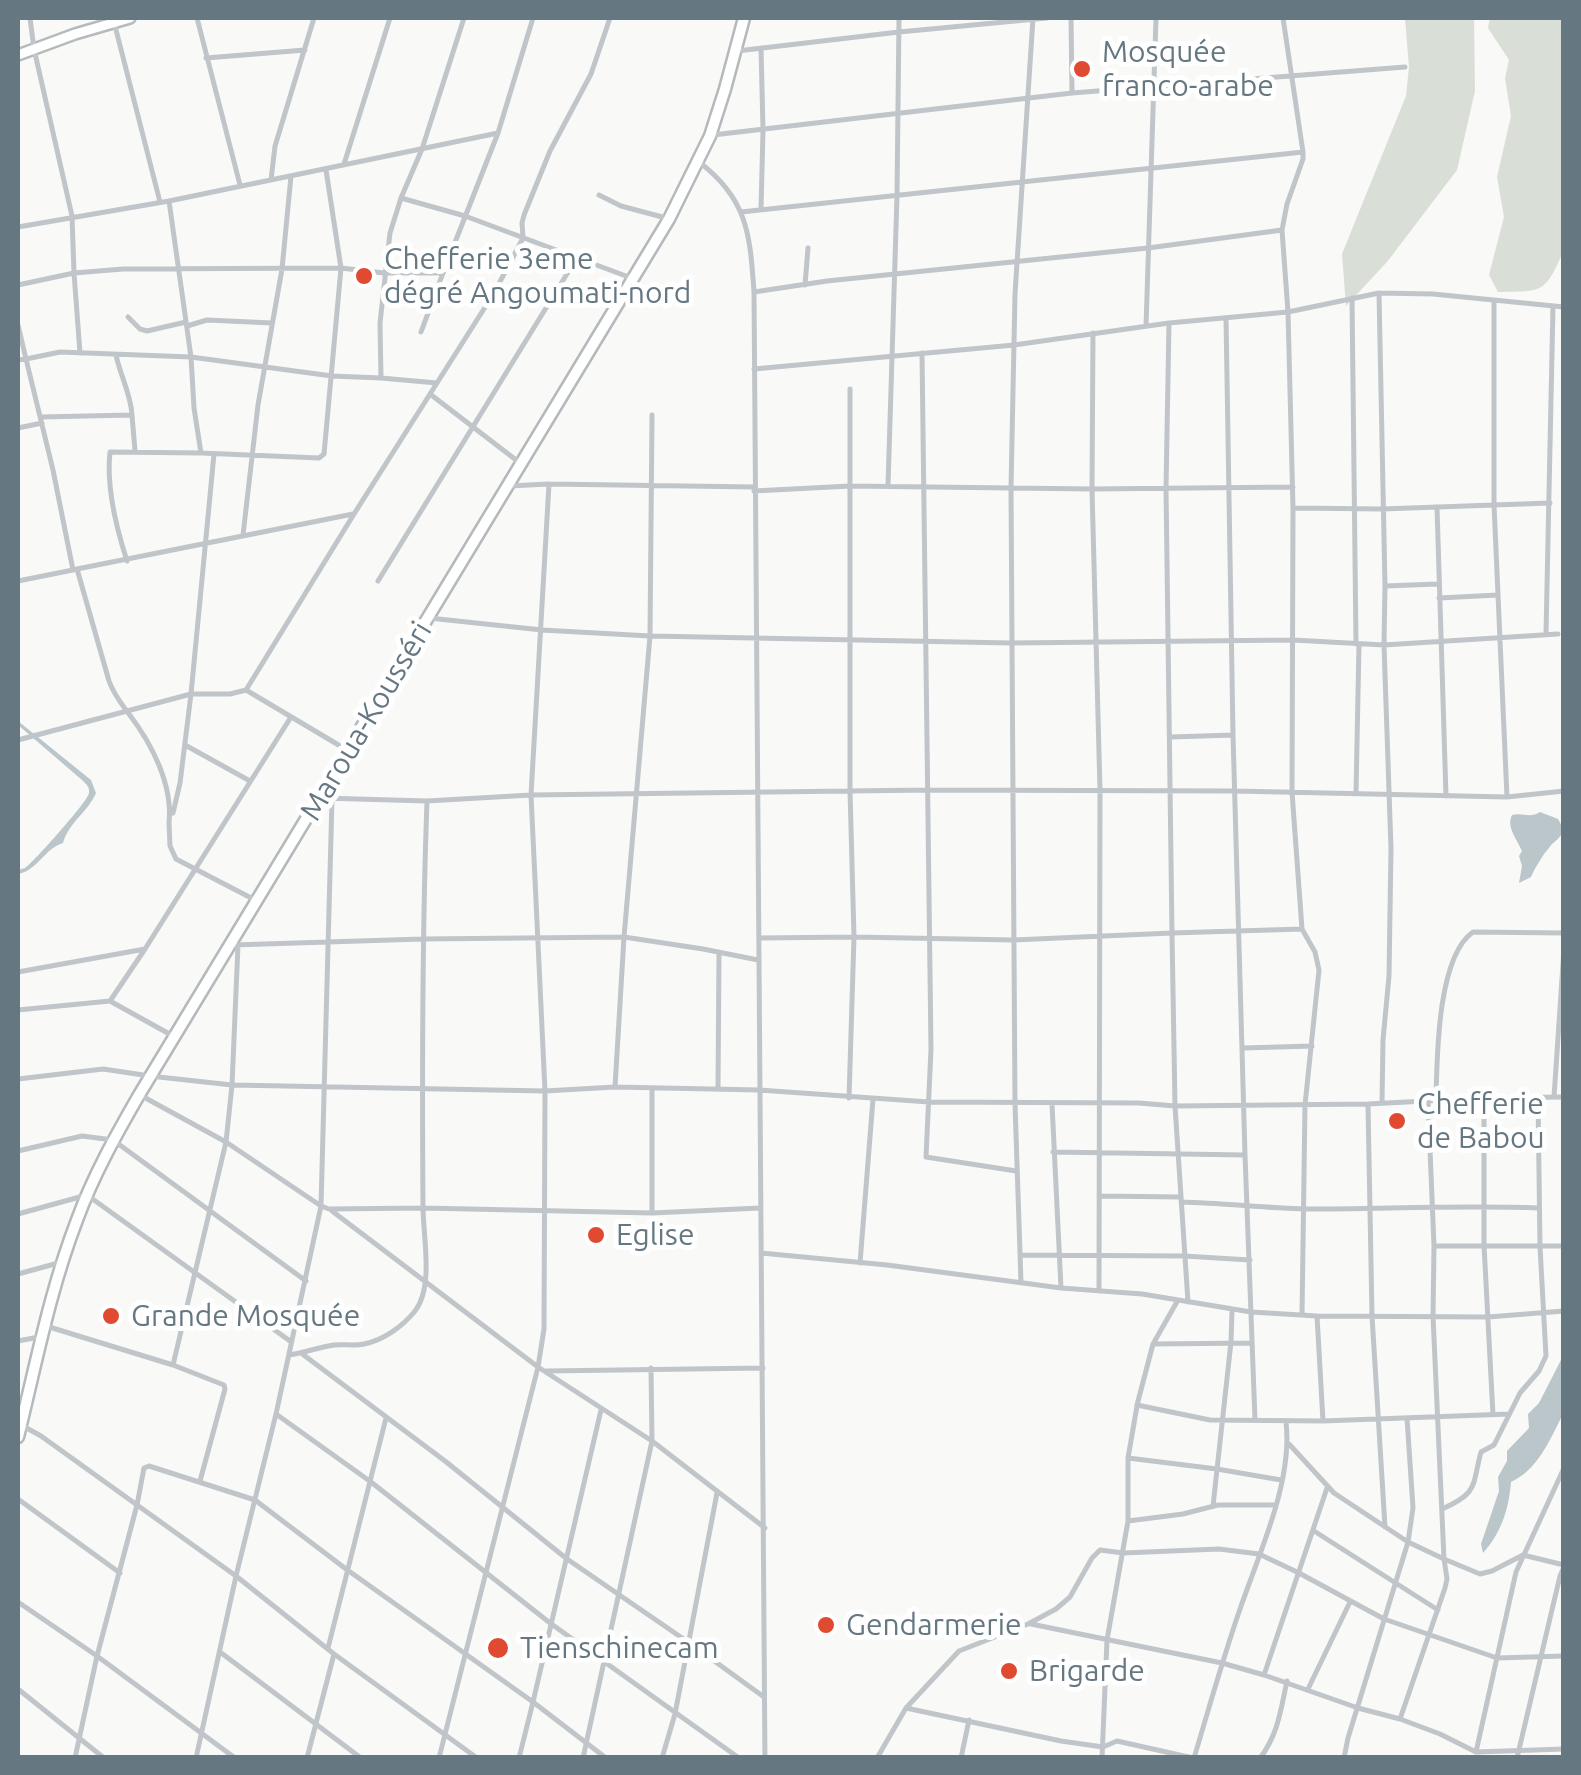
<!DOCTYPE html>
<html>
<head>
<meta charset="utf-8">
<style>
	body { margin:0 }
	#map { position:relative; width:1581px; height:1775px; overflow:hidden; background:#f9f9f7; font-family:Ubuntu,sans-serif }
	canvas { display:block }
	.frame { position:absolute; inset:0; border:20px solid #657781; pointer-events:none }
</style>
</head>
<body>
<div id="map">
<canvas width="1581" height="1775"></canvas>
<div class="frame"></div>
</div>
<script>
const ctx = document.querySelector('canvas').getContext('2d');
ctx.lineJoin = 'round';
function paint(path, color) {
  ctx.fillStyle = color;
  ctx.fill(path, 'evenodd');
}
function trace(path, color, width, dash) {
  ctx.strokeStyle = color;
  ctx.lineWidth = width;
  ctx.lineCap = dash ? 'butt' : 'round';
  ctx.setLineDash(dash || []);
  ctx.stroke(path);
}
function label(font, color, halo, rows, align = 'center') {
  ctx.font = font + ' Ubuntu,sans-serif';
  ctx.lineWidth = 10;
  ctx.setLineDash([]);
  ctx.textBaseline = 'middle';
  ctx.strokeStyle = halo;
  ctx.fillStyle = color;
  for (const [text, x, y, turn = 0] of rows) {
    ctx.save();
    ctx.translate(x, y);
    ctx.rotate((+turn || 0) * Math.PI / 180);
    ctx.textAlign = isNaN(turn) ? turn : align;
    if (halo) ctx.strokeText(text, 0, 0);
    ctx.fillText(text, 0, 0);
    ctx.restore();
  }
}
paint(new Path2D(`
	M 1405,18 L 1474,18 L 1475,91 L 1457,170 L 1387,262 L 1346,306 L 1342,254 L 1406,96 L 1409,67 Z
	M 1490,18 L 1562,18 L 1563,20 L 1563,252 C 1545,294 1542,291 1498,292 L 1489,275 L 1504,217 L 1497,177 L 1511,116 L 1505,78 L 1509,60 L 1488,28 Z`), '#d9ded6');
paint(new Path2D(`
	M 18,721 L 91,780 L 96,793 C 88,812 69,822 63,843 C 45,848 37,871 18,874 L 18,870 C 20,869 23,869 25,868 C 33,863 89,800 89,793 C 90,787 86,784 82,780 L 18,725 Z
	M 1540,812 L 1558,819 C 1561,825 1564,828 1561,835 C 1558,840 1552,843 1549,848 C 1543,854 1534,870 1531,877 L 1519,883 L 1522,866 L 1519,856 L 1522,851 C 1517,839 1506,827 1512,815 C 1523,812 1530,819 1540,812 Z
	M 1563,1356 L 1564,1413 L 1561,1418 C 1549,1442 1537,1470 1511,1482 C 1509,1508 1501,1534 1483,1553 L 1481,1544 L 1499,1491 L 1498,1477 L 1507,1461 L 1507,1451 L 1529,1428 L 1528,1414 L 1539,1403 Z`), '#bac6ca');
const primary = new Path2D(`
	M 18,55 L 75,34 L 130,18`);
const trunk = new Path2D(`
	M 18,1437 C 36,1364 50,1290 77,1220 C 93,1176 116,1135 139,1095 L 669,219 L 710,136 L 725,89 L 744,18`);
trace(primary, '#b4babd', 14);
trace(trunk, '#b4b9bc', 15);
trace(new Path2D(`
	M 30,18 L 34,49 L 72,216 L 74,273 L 80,353
	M 197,18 L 240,185
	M 1071,18 L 1072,93
	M 114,22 L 160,202
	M 737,51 L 899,32 L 1047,18
	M 206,58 L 305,50
	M 713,135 L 1072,93 L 1405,67
	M 699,162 C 748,199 750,235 754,292 L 765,1758
	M 344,164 L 390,18
	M 271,180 L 275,146 L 314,18
	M 599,195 L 621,206 L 666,218
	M 401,198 L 465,216 L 634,279
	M 169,201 L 191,357 L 194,408 L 201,453 L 319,458 L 324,454 L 341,268 L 326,170
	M 761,209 L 763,130 L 761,48
	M 741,212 L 1303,152
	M 18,227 L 169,201 L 498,133
	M 18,285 L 74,273 L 123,269 L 341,268 L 384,273 L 443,273 L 498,133 L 533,18
	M 805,285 L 808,248
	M 754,292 L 827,281 L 1148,248 L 1282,230
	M 1379,293 L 1385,586 L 1384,645 L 1391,849 L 1389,976 L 1383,1040 L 1382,1103
	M 1352,298 L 1356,644
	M 1494,301 L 1494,505 L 1507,797
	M 128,317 L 140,329 L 147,331 L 186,322
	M 1226,318 L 1233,735 L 1245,1155 L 1255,1420
	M 1169,323 L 1166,488 L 1172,933 L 1302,929 L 1292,792 L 1293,508 L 1288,312 L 1282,230 L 1287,204 L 1303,159 L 1303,152 L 1283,18
	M 18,325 L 26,359 L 60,352 L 191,357 L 332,376 L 381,378 L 380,323 L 390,233 L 401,198 L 422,149 L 464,18
	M 187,326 L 207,320 L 272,323
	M 1146,326 L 1156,18
	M 421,332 L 443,273
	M 1093,333 L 1092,489 L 1100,791 L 1099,1291
	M 922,353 L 931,1049 L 926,1157 L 1016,1171
	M 18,360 L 26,359 L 53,470 L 73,570 L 77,569 L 109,681 C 114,695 121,703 129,714 C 152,744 173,785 169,823
	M 754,369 L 1014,345 L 1169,323 L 1288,312 L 1379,293 L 1433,294 L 1564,307
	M 381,378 L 437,383
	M 430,394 L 520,463
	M 132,415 L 135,451
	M 41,417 L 132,415 C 131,394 120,375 116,355
	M 18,428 L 42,423
	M 509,486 L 549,484 L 754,487
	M 888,486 L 897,196 L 899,18
	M 754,491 L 850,486 L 1092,489 L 1293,487
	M 1437,507 L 1446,796
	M 1293,508 L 1382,509 L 1550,503
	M 243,535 L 258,405 L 282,269 L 291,176
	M 127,561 C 116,527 106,487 110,452 L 201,453
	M 77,569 L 353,514
	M 18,581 L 73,570
	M 378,581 L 578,256
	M 1385,586 L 1437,584
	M 1439,598 L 1498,595
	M 429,618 L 542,630 L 650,636 L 1011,643 L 1293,640 L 1384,645 L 1558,634
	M 1546,633 L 1553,306
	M 246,690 L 347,750
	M 1171,737 L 1233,735
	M 18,740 L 191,694 L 230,694 L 246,690 L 354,514 L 494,293 L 523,238 L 522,223 L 524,215 L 550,151 L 591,74 L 610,18
	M 185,745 L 250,781
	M 1356,793 L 1359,644
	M 322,798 L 427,801 L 531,795 L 928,790 L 1235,791 L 1507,797 L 1564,791
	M 173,813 L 180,783 L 191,694 L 214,454
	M 169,823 L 170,846 L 176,859 L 257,901
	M 759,938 L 854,937 L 1013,940 L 1172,933 L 1175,1106 L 1188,1302
	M 233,945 L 422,939 L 624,937 L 703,949 L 758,960
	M 18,972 L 145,949
	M 110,1001 L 145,949 L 291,717
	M 18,1010 L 110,1001 L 173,1036
	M 1243,1048 L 1312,1046
	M 18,1079 L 103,1069 L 150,1076 L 232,1085 L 545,1091 L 615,1087 L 759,1090 L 929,1102 L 1139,1103 L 1175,1106 L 1368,1104 L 1484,1098 L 1564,1097
	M 615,1087 L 624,937 L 650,636 L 652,415
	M 652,1088 L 652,1213
	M 718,1089 L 719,952
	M 140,1095 L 226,1142 L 321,1206 L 329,1209 L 423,1208 L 652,1213 L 760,1208
	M 1554,1097 L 1564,949
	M 849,1098 L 854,937 L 850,791 L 850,389
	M 1484,1098 L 1484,1245 L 1493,1415
	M 1436,1100 C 1437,1059 1437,957 1473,932 L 1564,933
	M 1052,1104 L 1061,1288
	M 1368,1105 L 1372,1316 L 1385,1527
	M 18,1151 L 82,1136 L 113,1140 L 306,1281
	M 1053,1152 L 1245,1155
	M 1099,1196 L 1181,1197
	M 1181,1202 C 1223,1203 1264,1208 1305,1209 C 1384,1209 1461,1205 1539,1208
	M 332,1211 L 538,1367 L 652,1441 L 765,1528
	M 18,1214 L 87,1195 L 290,1341
	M 1434,1246 L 1564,1246
	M 761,1253 L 887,1265 L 1061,1288 L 1142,1294 L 1251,1312 L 1317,1316 L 1488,1317 L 1564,1311
	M 1020,1255 L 1184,1256 L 1250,1260
	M 860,1263 L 873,1099
	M 18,1274 L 62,1262
	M 1021,1283 L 1015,1104 L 1011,488 L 1015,294 L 1033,18
	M 1178,1300 L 1153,1344 L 1137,1405 L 1210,1420 L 1323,1421 L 1509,1414
	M 1302,1315 L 1305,1105 L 1319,970 L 1315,952 L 1302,929
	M 1317,1316 L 1323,1421
	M 46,1326 L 173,1365 L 224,1385 L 225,1389 L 200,1481
	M 18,1341 L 39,1337
	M 1153,1344 L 1252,1343
	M 301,1353 L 445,1461 L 567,1559 L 688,1642 L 764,1697
	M 289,1355 C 304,1353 319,1347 334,1345 C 344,1344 354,1346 364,1344 C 384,1340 403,1326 415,1311 C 434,1287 423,1236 423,1207 C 422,1071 422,936 427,801
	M 173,1365 L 226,1142 L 232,1085 L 238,945
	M 546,1371 L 763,1368
	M 1137,1406 L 1128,1458 L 1217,1469 L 1281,1480
	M 601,1410 L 533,1702 L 606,1758
	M 276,1414 L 371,1482 L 550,1623 L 739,1758
	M 23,1426 L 41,1436 L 236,1576 L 334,1654 L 477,1758
	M 1289,1444 L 1334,1493 L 1408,1542 L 1444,1559 L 1480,1574 L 1492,1571 L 1523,1555 L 1564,1565
	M 18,1499 L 120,1573
	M 1213,1506 L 1231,1342 L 1232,1310
	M 1442,1509 C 1479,1493 1472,1485 1481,1452 L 1494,1445 L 1520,1393 L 1539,1371 L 1546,1356 L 1540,1247 L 1538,1097
	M 1128,1521 L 1183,1514 L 1218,1505 L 1275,1505
	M 1314,1531 L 1438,1610
	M 18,1602 L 97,1656 L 235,1758
	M 1031,1624 L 1222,1663 L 1264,1675 L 1358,1708 L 1400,1719 L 1440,1734 L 1476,1752 L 1564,1749
	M 328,1648 L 386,1418
	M 220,1652 L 361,1758
	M 1264,1675 L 1327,1488
	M 18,1689 L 104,1758
	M 1308,1689 L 1350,1602
	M 1400,1719 L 1445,1588 L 1447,1579 L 1444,1559 L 1433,1316 L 1434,1246 L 1428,1101
	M 1476,1752 L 1516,1572 L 1564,1468
	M 75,1758 L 97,1656 L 137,1505 L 144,1468 L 149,1466 L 255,1500 L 346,1569 L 533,1702 L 519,1758
	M 196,1758 L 236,1576 L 276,1414 L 321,1206 L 332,799
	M 307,1758 L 334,1654
	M 439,1758 L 538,1367 L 544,1329 L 545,1091 L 531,795 L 549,484
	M 583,1758 L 652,1441 L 651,1368
	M 662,1758 L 675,1714 L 717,1493
	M 877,1758 L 906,1708
	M 961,1758 L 969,1720
	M 1102,1758 L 1107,1640 L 1128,1521 L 1128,1458
	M 1193,1758 L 1117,1741 L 1103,1747 L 1061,1741 L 906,1708 L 959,1651 L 1028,1624 L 1056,1609 L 1070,1597 L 1092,1558 L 1100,1550 L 1123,1553 L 1219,1549 L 1259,1554 L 1299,1573 L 1384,1619 L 1497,1658 L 1564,1656
	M 1194,1758 C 1209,1708 1223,1658 1240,1609 C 1259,1553 1293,1482 1286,1422
	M 1260,1758 C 1278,1735 1281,1709 1287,1681
	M 1344,1758 L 1348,1738 L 1408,1542 L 1413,1508 L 1407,1418
	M 1517,1758 L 1560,1576 L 1564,1567`), '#c0c5c9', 5);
trace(primary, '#fff', 9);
trace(trunk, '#fff', 10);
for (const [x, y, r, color] of [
	[1082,69,10,"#df4a30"],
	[364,276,10,"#df4a30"],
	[1397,1121,10,"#df4a30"],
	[596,1235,10,"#df4a30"],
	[111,1316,10,"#df4a30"],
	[826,1625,10,"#df4a30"],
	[498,1648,12,"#df4a30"],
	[1009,1671,10,"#df4a30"]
]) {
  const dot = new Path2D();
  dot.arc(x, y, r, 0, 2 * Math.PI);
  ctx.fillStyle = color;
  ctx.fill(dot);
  trace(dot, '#fff', 4);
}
label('30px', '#657781', '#fff', [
	["Mosquée",1102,52],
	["franco-arabe",1102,86],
	["Chefferie 3eme",384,259],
	["dégré Angoumati-nord",384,293],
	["Chefferie",1417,1104],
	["de Babou",1417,1138],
	["Eglise",616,1235],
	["Grande Mosquée",131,1316],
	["Gendarmerie",846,1625],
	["Tienschinecam",520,1648],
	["Brigarde",1029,1671]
], 'left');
label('30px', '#657781', '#fff', [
	["Maroua-Kousséri",366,721,-59]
]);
</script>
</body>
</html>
